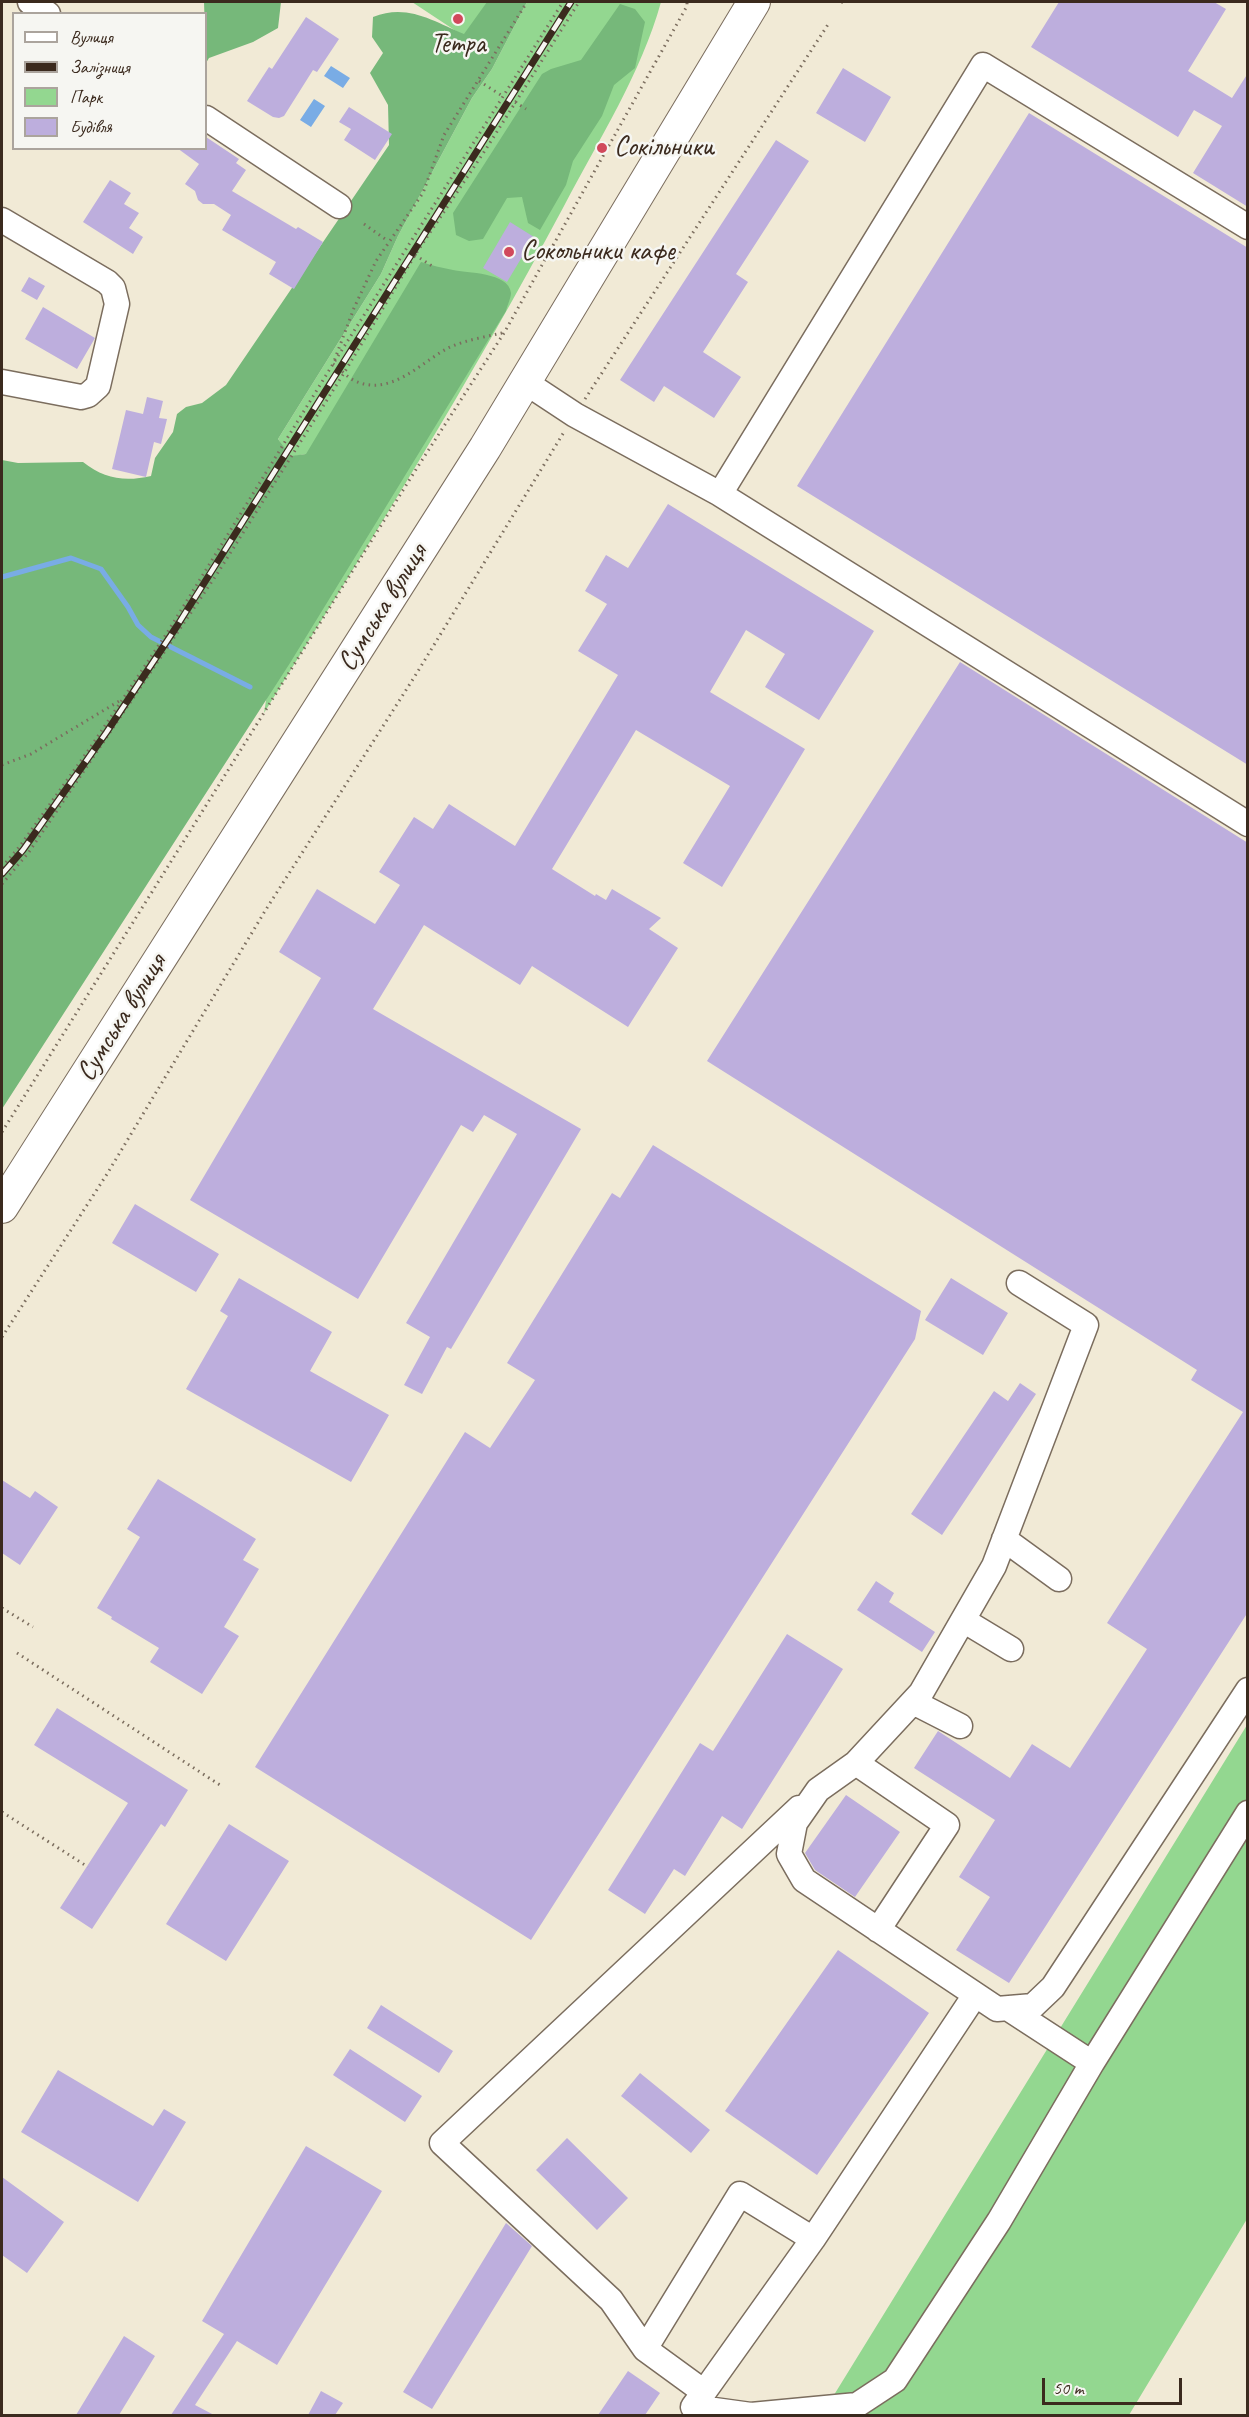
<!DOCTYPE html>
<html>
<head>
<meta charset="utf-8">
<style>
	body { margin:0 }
	#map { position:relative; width:1249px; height:2417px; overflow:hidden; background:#f1ead6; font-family:Caveat,sans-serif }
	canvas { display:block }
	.frame { position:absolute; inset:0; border:3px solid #3b2a1e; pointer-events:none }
	.legend { position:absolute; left:12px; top:12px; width:195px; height:138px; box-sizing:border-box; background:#f6f6f2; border:2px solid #aba49d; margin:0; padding:8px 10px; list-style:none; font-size:18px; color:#3b2a1e }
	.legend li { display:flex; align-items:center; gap:12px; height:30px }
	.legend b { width:30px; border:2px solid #aba49d }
	.scale { position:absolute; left:1042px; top:2378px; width:140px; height:27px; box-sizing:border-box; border:3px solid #3b2a1e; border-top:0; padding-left:8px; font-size:18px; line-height:21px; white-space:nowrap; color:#3b2a1e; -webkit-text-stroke:4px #f6f6f2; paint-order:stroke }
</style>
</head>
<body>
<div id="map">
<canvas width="1249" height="2417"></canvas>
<div class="frame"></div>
<ul class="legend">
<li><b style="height:8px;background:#fff"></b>Вулиця</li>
<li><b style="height:8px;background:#3b2a1e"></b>Залізниця</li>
<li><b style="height:16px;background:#93d790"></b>Парк</li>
<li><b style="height:16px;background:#bdaedd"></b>Будівля</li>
</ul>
<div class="scale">50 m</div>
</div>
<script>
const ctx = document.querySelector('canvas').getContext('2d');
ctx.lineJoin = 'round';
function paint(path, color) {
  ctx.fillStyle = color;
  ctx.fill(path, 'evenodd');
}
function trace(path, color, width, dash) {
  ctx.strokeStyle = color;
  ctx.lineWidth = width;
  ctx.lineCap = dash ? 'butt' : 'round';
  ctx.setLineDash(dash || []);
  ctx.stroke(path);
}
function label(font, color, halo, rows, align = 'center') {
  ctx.font = font + ' Caveat,sans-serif';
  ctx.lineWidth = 5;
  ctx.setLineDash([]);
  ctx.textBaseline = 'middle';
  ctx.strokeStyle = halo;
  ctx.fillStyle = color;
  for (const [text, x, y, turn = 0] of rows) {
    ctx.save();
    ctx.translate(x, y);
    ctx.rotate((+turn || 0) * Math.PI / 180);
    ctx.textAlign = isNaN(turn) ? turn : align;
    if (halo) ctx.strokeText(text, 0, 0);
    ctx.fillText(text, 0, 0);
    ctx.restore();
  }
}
paint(new Path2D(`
	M 412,2 L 489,2 L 465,37 Z
	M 527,2 L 661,2 C 641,74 599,139 564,206 C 472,379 368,546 264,713 L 305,454 L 291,457 L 278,439 L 381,274 L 398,236 L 472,98 L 492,69 Z
	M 1247,1725 L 1247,2219 L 1129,2415 L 821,2416 Z`), '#93d790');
paint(new Path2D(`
	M 204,2 L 281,2 L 278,28 L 253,42 L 209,58 L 206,63 Z
	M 487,2 L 527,2 L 492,69 L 472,98 L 398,236 L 381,274 L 278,439 L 291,456 L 306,454 L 421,262 C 431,265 442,268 453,270 C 466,273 509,272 511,293 C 511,298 507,306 506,311 L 290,663 L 2,1109 L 2,460 L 18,463 L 83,462 C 104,479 125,482 151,476 L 155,458 L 173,432 L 177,414 L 186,407 L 202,403 L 226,385 L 389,145 L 388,105 L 370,73 L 383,53 L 372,37 L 373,17 C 407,3 433,21 464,34 Z
	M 620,4 L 635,9 L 645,22 L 635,68 L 614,85 L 602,116 L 573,161 L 566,185 L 540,230 L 528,223 L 522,197 L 507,198 L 483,239 L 469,241 L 456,235 L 453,213 L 542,74 L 551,69 L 581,60 Z`), '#76b87a');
paint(new Path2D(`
	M 331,66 L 350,78 L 343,88 L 324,76 Z
	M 314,99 L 325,106 L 311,127 L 300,120 Z`), '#79ace5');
trace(new Path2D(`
	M 2,577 L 71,558 L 101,569 L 128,607 L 138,625 L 151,637 L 250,687`), '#79ace5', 5);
paint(new Path2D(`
	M 1059,2 L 1214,2 L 1226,9 L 1188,71 L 1232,98 L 1248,73 L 1248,207 L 1193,173 L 1222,126 L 1194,110 L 1178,137 L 1031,47 Z
	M 306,17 L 339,39 L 317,72 L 313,70 L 284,116 L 279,118 L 273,117 L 247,101 L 269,67 L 272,69 Z
	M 843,68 L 891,97 L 865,142 L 816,113 Z
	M 349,107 L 392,134 L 375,160 L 344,140 L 351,129 L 339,122 Z
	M 1029,113 L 1248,248 L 1248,765 L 797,486 Z
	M 206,137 L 239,159 L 236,163 L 246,170 L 232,191 L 296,229 L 298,227 L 323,242 L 294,289 L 269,274 L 276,262 L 222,230 L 231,215 L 214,204 L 203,204 L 198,200 L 195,191 L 185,184 L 199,164 L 177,148 L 206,148 Z
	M 776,140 L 809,161 L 736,274 L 748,282 L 703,352 L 741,377 L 714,418 L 664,386 L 654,402 L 620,380 Z
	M 110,180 L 131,193 L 124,204 L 139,213 L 129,228 L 143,237 L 133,254 L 83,222 Z
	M 510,222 L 534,237 L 507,282 L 483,268 Z
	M 29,277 L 45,286 L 37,300 L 21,291 Z
	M 43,307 L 95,338 L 77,369 L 25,339 Z
	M 147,397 L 163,401 L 159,418 L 167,419 L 161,444 L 154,442 L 146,477 L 112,469 L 126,410 L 143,414 Z
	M 668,504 L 874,631 L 819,720 L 765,687 L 785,654 L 746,630 L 710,692 L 805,749 L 722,887 L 683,863 L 730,786 L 636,730 L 552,869 L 595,896 L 596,894 L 606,900 L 612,889 L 661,918 L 649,929 L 678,948 L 628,1027 L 532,966 L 520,985 L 424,925 L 373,1009 L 581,1129 L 451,1349 L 447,1347 L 422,1394 L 404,1385 L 430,1337 L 406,1323 L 517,1134 L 484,1115 L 473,1132 L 461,1125 L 358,1299 L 190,1200 L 321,978 L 279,952 L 317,889 L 375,924 L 400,885 L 379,872 L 414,817 L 433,829 L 449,804 L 515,846 L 618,675 L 578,651 L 607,604 L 585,591 L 606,555 L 628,568 Z
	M 960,662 L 1248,843 L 1248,1612 L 1009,1983 L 956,1950 L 990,1897 L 959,1877 L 995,1820 L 914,1768 L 938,1731 L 1010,1778 L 1032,1744 L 1070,1768 L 1147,1649 L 1107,1623 L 1243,1412 L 1191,1380 L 1197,1370 L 707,1061 Z
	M 653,1145 L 921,1311 L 915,1339 L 531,1940 L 255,1767 L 465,1432 L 490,1448 L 535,1380 L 507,1363 L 612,1193 L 620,1198 Z
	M 135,1204 L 219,1254 L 196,1292 L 112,1243 Z
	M 239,1278 L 332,1332 L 310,1371 L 389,1415 L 351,1482 L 186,1389 L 228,1316 L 220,1311 Z
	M 951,1278 L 1008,1313 L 983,1355 L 925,1320 Z
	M 1020,1383 L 1036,1394 L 942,1535 L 911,1514 L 994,1391 L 1008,1401 Z
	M 158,1479 L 256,1539 L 243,1560 L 259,1569 L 224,1627 L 239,1636 L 202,1694 L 150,1662 L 159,1648 L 111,1619 L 112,1617 L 97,1608 L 140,1537 L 127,1529 Z
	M 2,1480 L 30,1498 L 35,1491 L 58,1507 L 20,1565 L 2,1553 Z
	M 876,1581 L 894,1593 L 889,1602 L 935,1632 L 922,1652 L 857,1610 Z
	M 787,1634 L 843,1669 L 742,1829 L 722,1816 L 685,1876 L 674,1869 L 645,1914 L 608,1890 L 700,1743 L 713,1751 Z
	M 57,1708 L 188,1790 L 165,1827 L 161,1824 L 92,1929 L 60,1908 L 128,1803 L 34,1745 Z
	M 846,1795 L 900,1832 L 855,1897 L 815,1870 L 805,1853 Z
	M 229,1824 L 289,1861 L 226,1961 L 166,1924 Z
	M 838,1950 L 929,2013 L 817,2175 L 725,2111 Z
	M 381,2005 L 453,2051 L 439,2073 L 367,2028 Z
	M 350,2049 L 422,2096 L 405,2122 L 333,2075 Z
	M 58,2070 L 153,2126 L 164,2109 L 186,2122 L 138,2202 L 21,2132 Z
	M 640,2073 L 710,2130 L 691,2153 L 621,2096 Z
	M 567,2138 L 628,2198 L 597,2230 L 536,2170 Z
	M 306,2146 L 382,2191 L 277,2365 L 237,2341 L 195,2405 L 214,2415 L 171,2415 L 224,2334 L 202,2321 Z
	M 2,2177 L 64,2222 L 27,2273 L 2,2255 Z
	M 506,2223 L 532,2246 L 432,2409 L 403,2392 Z
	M 124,2336 L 155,2356 L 119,2415 L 76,2415 Z
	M 628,2371 L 660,2393 L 645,2415 L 598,2415 Z
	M 321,2391 L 343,2403 L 335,2415 L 308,2415 Z`), '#bdaedd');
const minor = new Path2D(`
	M 30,2 L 48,14
	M 206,118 L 339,206
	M 2,220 L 107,282 L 113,288 L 117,304 L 98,386 L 88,395 L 81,397 L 2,382
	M 525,382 L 575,415 L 720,494 L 983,65 L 1248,227
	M 720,494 L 1248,824
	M 1019,1283 L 1086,1325 L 994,1566 L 921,1693 L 856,1763 L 818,1790 L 795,1823 L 789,1854 L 804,1880 L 997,2009 L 1033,2006 L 1053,1987 L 1248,1690
	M 1004,1539 L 1059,1579
	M 963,1620 L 1011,1649
	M 913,1702 L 960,1726
	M 856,1763 L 947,1825 L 878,1930
	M 799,1808 L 442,2143 L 611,2300 L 645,2349 L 740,2194 L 813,2239
	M 1009,2009 L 1092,2063
	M 645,2349 L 704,2392 L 813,2239 L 975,1995
	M 704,2392 L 693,2407 L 751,2415 L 857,2405 L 895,2380 L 999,2221 L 1092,2063 L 1248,1813`);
const major = new Path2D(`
	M 2,1207 L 485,448 L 754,2`);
trace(minor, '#7b6d5e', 27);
trace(major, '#7b6d5e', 34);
trace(new Path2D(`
	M 841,3 L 842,2
	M 479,81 L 504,97
	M 510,99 L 526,109
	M 364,224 L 388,241
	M 415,255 L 432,266
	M 502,333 C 485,337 465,340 448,348 C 420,363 391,397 355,381 C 347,377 340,369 333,364 L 354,308 L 376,261 L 423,193 L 444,135 L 527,2
	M 585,399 L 829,23
	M 2,765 L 31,754 L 121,700
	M 2,867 L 20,846 L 90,748 L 167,633 L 333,364 L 563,2
	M 2,884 L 29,852 L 217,574 L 344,373 L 415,255 L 486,149 L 579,2
	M 2,1132 L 415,471 L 504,333 L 687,6 L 687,2
	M 2,1337 L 107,1174 L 265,911 L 415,676 L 564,432
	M 2,1608 L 33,1627
	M 17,1653 L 223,1787
	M 2,1812 L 88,1867`), '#7b6d5e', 3, [1.5, 4.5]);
trace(minor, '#fff', 24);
trace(major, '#fff', 32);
const rail = new Path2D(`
	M 2,874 L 23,850 L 106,733 L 177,626 L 571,2`);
trace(rail, '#3b2a1e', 7);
trace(rail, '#f6f6f2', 4.5, [14]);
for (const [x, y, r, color] of [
	[458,19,6,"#d1495b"],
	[602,148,6,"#d1495b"],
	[509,252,6,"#d1495b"]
]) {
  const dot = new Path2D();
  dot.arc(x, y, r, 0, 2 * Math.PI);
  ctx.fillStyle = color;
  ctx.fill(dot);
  trace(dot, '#f6f6f2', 2);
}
label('28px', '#3b2a1e', '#f6f6f2', [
	["Тетра",458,45,"center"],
	["Сокільники",614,148],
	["Сокольники кафе",521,252]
], 'left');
label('28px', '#3b2a1e', '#f6f6f2', [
	["Сумська вулиця",383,608,-58],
	["Сумська вулиця",122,1018,-58]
]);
</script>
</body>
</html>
